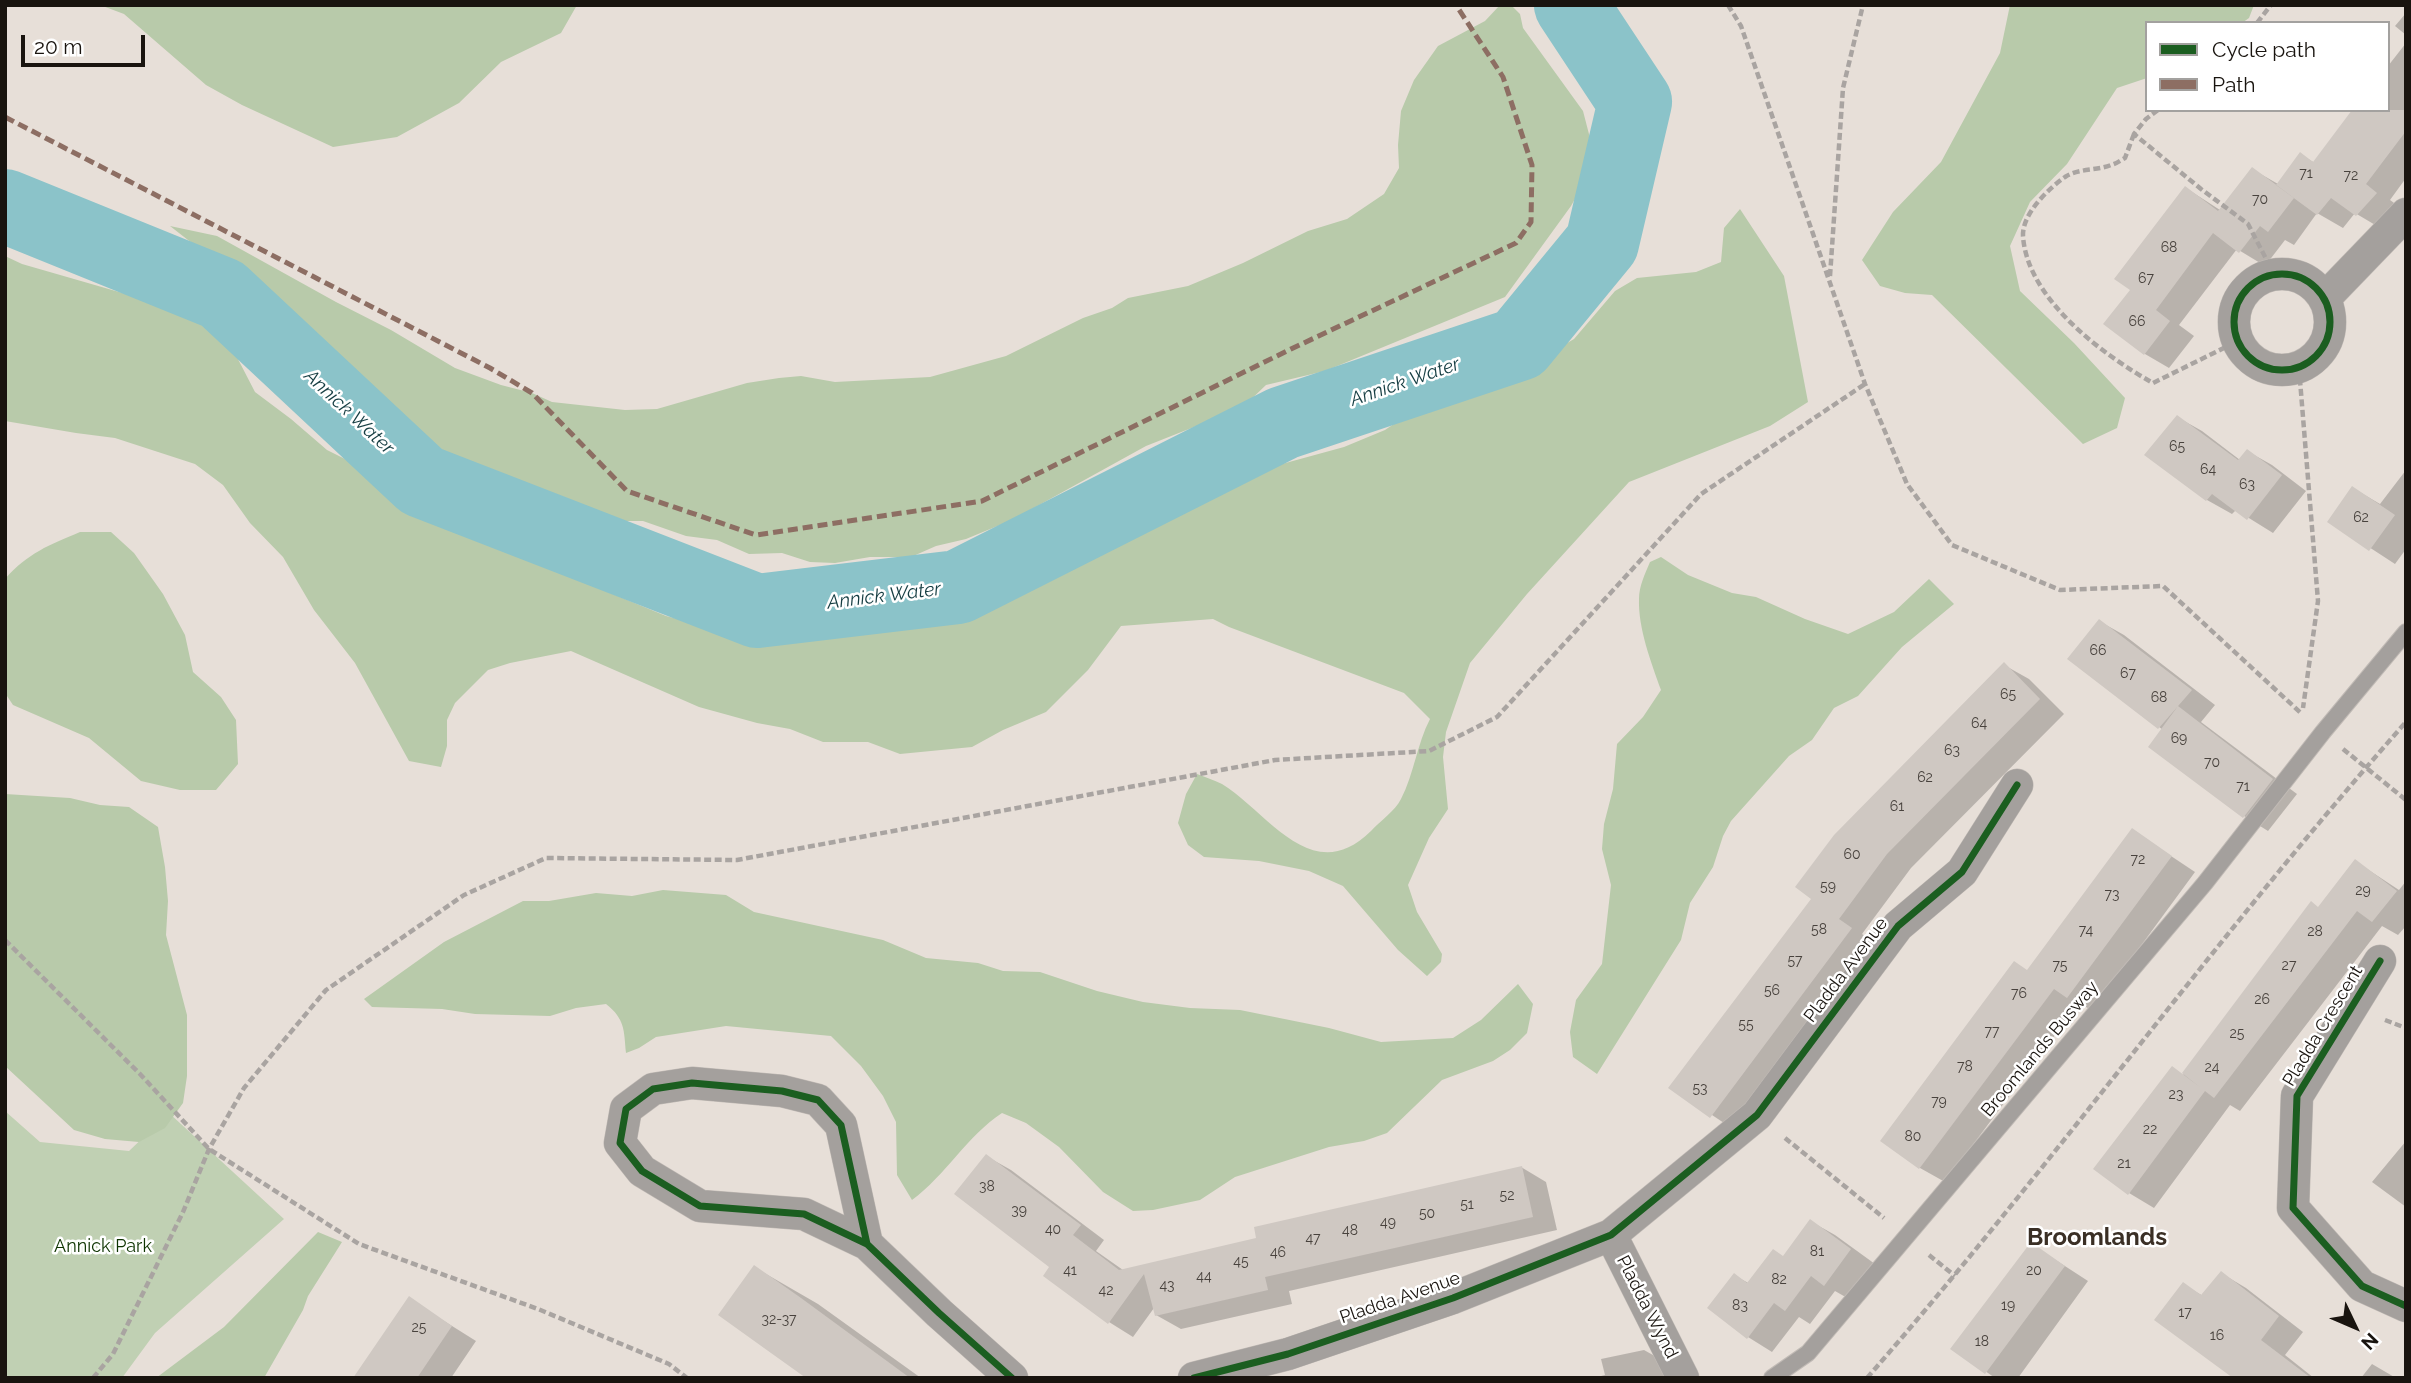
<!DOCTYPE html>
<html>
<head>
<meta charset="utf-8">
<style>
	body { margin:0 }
	#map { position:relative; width:2411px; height:1383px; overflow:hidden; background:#e7dfd8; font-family:Raleway,sans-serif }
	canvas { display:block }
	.frame { position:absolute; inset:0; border:7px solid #19140f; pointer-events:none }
	.legend { position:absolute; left:2145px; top:21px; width:245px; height:91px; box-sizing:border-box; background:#fff; border:2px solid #a3a19f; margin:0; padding:9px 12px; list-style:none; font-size:21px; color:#19140f }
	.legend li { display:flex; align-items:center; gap:14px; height:35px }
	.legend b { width:35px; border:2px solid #a3a19f }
	.north { position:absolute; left:2320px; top:1292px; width:70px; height:70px; -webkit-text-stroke:5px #fff; paint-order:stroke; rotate:134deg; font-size:19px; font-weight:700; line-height:28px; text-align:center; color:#19140f }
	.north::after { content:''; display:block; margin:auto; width:24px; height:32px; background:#19140f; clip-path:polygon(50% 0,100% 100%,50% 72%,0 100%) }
	.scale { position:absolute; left:21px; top:35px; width:124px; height:32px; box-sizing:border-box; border:4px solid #19140f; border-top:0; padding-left:9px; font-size:21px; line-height:24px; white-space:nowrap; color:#19140f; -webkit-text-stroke:5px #fff; paint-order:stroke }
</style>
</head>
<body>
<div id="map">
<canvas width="2411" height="1383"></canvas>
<div class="frame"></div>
<ul class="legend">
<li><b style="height:9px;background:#1b5e20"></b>Cycle path</li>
<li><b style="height:9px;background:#8d6e63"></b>Path</li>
</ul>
<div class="north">N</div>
<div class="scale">20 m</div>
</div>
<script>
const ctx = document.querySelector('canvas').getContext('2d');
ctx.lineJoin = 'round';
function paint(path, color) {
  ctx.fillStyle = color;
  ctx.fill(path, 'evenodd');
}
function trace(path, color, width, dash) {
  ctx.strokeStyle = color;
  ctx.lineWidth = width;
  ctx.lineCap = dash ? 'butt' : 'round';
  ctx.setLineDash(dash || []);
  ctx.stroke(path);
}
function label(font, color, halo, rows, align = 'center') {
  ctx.font = font + ' Raleway,sans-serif';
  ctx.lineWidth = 5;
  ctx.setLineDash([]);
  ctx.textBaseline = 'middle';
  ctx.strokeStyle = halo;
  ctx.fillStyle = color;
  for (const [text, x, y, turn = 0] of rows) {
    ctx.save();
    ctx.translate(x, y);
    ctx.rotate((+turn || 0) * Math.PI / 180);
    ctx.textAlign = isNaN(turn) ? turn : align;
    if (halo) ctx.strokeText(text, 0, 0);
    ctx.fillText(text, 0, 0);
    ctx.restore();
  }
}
paint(new Path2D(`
	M 5,1111 L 40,1142 L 129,1151 L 169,1113 L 284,1219 L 155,1333 L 122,1378 L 5,1378 Z`), '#c0d0b3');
paint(new Path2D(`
	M 100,5 L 577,5 L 561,33 L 501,62 L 459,103 L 397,137 L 333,147 L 242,105 L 206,85 L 124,14 Z
	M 1500,5 L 1511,5 L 1520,14 L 1523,28 L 1583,111 L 1590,138 L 1586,179 L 1571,206 L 1505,297 L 1325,371 L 1266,385 L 1242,408 L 1146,446 L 1012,520 L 966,539 L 936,546 L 911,557 L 870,557 L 835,563 L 810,562 L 782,553 L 749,554 L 717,540 L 686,536 L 643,521 L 622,521 L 581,526 L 471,462 L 451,457 L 398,427 L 364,398 L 325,372 L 287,341 L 229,272 L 170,226 L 217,236 L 336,302 L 391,330 L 455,368 L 501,385 L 532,393 L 552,402 L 625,410 L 657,409 L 747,383 L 779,378 L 801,376 L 835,382 L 930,377 L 1006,356 L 1083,318 L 1112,308 L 1128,298 L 1188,286 L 1243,263 L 1308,231 L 1347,219 L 1384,194 L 1399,168 L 1398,145 L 1401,111 L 1414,80 L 1438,46 L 1485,21 Z
	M 2010,5 L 2254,5 L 2249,18 L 2242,23 L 2147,23 L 2147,78 L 2117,88 L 2067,164 L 2030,202 L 2010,246 L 2020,291 L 2074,343 L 2125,398 L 2117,428 L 2083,444 L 1932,295 L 1905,293 L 1880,286 L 1862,260 L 1893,212 L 1941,162 L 2000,53 Z
	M 1740,209 L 1784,276 L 1808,402 L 1770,426 L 1629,482 L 1527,594 L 1470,663 L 1446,732 L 1443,757 L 1448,809 L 1429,838 L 1408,885 L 1417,912 L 1442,954 L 1441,962 L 1427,976 L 1398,950 L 1343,886 L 1309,871 L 1259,861 L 1204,857 L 1188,845 L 1178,823 L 1186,794 L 1197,774 C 1205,777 1214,780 1222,784 C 1269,813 1312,889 1371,831 C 1380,821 1395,811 1401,799 C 1414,774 1417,744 1430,719 L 1404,693 L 1229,627 L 1213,619 L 1121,626 L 1088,670 L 1046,712 L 1003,730 L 972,747 L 900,754 L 868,742 L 823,742 L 790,729 L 757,723 L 699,707 L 571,651 L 510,663 L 488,670 L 455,703 L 447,720 L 447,746 L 441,767 L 409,761 L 355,663 L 314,610 L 283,557 L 250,523 L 223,485 L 195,464 L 115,438 L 76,433 L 5,421 L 5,256 L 22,264 L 126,294 L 199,312 L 226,336 L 255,392 L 291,419 L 327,450 L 363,468 L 401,503 L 521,556 L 666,616 L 718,629 L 819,629 L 850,636 L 902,625 L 935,611 L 980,600 L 1010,581 L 1041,572 L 1079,553 L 1126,541 L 1161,517 L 1202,499 L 1249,473 L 1344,447 L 1385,430 L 1435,396 L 1477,386 L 1543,357 L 1574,339 L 1615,291 L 1637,278 L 1696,272 L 1721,262 L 1724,228 Z
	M 80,532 L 111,532 L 134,553 L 163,594 L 185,635 L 193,672 L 221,697 L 236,720 L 238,764 L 216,790 L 180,790 L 141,781 L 89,738 L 13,705 L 5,693 L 5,579 C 28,553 49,545 80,532 Z
	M 1661,557 L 1688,575 L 1732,593 L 1756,597 L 1805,619 L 1848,634 L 1894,612 L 1929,579 L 1954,604 L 1902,647 L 1858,696 L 1834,708 L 1812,740 L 1789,756 L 1731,821 L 1723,836 L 1713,867 L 1690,903 L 1681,940 L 1597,1074 L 1573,1057 L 1570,1032 L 1576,1000 L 1602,964 L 1611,885 L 1602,849 L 1604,824 L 1613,789 L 1617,744 L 1643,717 L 1661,690 C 1651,662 1638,628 1639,599 C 1639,586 1645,574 1650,562 Z
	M 5,794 L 70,798 L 100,805 L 129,807 L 158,827 L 165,867 L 168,901 L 166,935 L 187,1015 L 187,1076 L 183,1103 L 165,1128 L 139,1142 L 105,1139 L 74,1130 L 5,1066 Z
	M 663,890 L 726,895 L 754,912 L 883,940 L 926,958 L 978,963 L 1003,971 L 1040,972 L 1097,991 L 1143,1002 L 1190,1008 L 1240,1010 L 1329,1028 L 1381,1042 L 1453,1038 L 1481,1020 L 1518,984 L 1533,1004 L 1527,1033 L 1510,1050 L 1493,1061 L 1442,1080 L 1387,1133 L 1364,1141 L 1329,1147 L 1235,1177 L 1200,1200 L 1153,1210 L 1133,1211 L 1103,1192 L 1059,1147 L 1026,1123 L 1002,1113 C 967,1136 946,1175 912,1200 L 897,1175 L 896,1122 L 883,1096 L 861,1066 L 831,1036 L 726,1026 L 656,1037 L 639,1048 L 626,1053 C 624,1030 625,1019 606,1004 L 576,1008 L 550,1016 L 475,1014 L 442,1009 L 372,1007 L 364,999 L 444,942 L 523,901 L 549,901 L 596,893 L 632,896 Z
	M 318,1232 L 342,1242 L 308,1296 L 303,1310 L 264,1378 L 156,1378 L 224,1327 Z`), '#b8caaa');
paint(new Path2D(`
	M 2406,13 L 2406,35 L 2395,26 Z
	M 2406,43 L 2406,178 L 2390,200 L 2401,208 L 2382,229 L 2355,213 L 2343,228 L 2317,213 L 2294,245 L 2285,240 L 2265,266 L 2237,249 L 2179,325 L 2194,336 L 2169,368 L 2145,354 L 2132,290 L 2186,188 L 2220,210 L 2252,169 L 2278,184 L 2301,155 L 2315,163 L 2388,110 L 2388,66 Z
	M 2177,417 L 2202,431 L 2240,460 L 2247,451 L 2272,465 L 2306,491 L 2273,533 L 2236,510 L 2232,514 L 2207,500 L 2146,455 Z
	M 2406,470 L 2406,549 L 2395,564 L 2329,521 L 2353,488 L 2380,504 Z
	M 2099,621 L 2124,635 L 2215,705 L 2201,722 L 2297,794 L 2268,831 L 2244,816 L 2163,730 L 2070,659 Z
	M 2004,665 L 2029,679 L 2064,714 L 1911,868 L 1862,934 L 1876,944 L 1736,1131 L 1670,1087 L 1814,898 Z
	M 2132,830 L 2195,872 L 2093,1011 L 2079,1003 L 1945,1182 L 1920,1168 L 1882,1140 L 2028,971 Z
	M 2355,861 L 2399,890 L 2406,881 L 2406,926 L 2398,935 L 2382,926 L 2240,1111 L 2230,1105 L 2154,1208 L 2129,1193 L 2183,1075 L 2311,904 L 2319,908 Z
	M 2406,1141 L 2406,1207 L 2372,1182 Z
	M 986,1156 L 1011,1170 L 1104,1240 L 1096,1251 L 1123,1270 L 1258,1239 L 1521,1167 L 1546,1182 L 1557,1230 L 1289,1291 L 1292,1304 L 1181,1329 L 1156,1315 L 1154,1308 L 1133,1337 L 1109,1322 L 1051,1267 Z
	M 1810,1221 L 1835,1235 L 1875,1264 L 1849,1299 L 1835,1291 L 1810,1324 L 1799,1317 L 1772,1352 L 1748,1337 L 1734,1275 L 1750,1284 L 1784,1257 Z
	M 2031,1244 L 2088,1281 L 2018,1378 L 1995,1378 L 1953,1348 Z
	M 754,1267 L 818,1304 L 921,1378 L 809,1378 Z
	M 2221,1273 L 2246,1288 L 2303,1332 L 2285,1355 L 2314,1378 L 2235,1378 L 2183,1284 L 2203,1296 Z
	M 409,1299 L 476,1341 L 451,1378 L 355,1378 Z
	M 1644,1350 L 1669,1364 L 1671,1378 L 1593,1378 L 1605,1375 L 1601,1359 Z
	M 2372,1364 L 2396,1378 L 2361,1378 Z`), '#0003');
trace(new Path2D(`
	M 5,206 L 222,294 L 422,481 L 757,611 L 958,587 L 1283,423 L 1519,344 L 1602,243 L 1635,102 L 1571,5`), '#8bc3c9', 74);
paint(new Path2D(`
	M 2352,110 L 2406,110 L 2406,131 L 2366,184 L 2377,193 L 2356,216 L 2331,198 L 2317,215 L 2276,185 L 2300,152 L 2313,162 Z
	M 2252,167 L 2294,198 L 2268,232 L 2260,226 L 2239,253 L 2213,233 L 2156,310 L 2170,321 L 2144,355 L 2103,324 L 2130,290 L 2114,279 L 2185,186 L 2218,211 Z
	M 2177,415 L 2238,460 L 2247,449 L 2282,475 L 2247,520 L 2212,494 L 2206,501 L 2144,455 Z
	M 2352,486 L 2395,515 L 2369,551 L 2327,522 Z
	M 2099,619 L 2192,690 L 2158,729 L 2067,659 Z
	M 2004,662 L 2040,699 L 1887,854 L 1839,919 L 1852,928 L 1710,1118 L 1668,1088 L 1811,899 L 1795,887 L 1834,835 Z
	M 2178,706 L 2273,779 L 2243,818 L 2148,747 Z
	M 2132,828 L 2172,856 L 2067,998 L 2054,989 L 1919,1169 L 1880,1141 L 2014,961 L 2027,970 Z
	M 2355,859 L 2397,891 L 2372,922 L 2357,911 L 2214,1098 L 2205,1091 L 2128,1195 L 2093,1169 L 2172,1066 L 2201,1088 L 2182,1073 L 2311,901 L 2318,907 Z
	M 986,1154 L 1081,1225 L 1073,1235 L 1119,1270 L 1256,1238 L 1254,1227 L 1522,1166 L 1533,1217 L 1265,1277 L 1268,1290 L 1155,1316 L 1144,1274 L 1108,1324 L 1043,1276 L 1049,1267 L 954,1194 Z
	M 1810,1219 L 1851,1249 L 1824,1286 L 1811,1276 L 1785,1311 L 1774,1303 L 1747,1339 L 1707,1308 L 1734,1273 L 1747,1283 L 1773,1249 L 1783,1256 Z
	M 2031,1242 L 2065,1266 L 1985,1374 L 1950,1349 Z
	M 754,1265 L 801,1298 L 910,1378 L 806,1378 L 764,1348 L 718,1315 Z
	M 2221,1271 L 2279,1316 L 2261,1340 L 2311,1378 L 2233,1378 L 2154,1320 L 2183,1282 L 2201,1295 Z
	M 409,1296 L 452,1326 L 417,1378 L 353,1378 Z`), '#cfc8c2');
const lane = new Path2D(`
	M 1772,1378 L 1808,1353 L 2205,883 L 2323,732 L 2406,632`);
const street = new Path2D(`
	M2234 322a48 48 0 1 1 96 0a48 48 0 1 1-96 0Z
	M 2324,299 L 2406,214
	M 2380,961 L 2297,1096 L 2293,1208 L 2362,1286 L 2406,1306
	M 1611,1235 L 1683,1378
	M 867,1244 L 841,1125 L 818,1100 L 782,1091 L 692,1083 L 653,1089 L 626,1109 L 620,1143 L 642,1171 L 700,1206 L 804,1214 L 867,1244 L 939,1313 L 1012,1378
	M 1194,1378 L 1288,1354 L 1453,1298 L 1611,1235 L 1757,1115 L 1898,926 L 1962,872 L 2017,785`);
trace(lane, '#c0bab5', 18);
trace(street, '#c0bab5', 33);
trace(new Path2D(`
	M 1728,5 L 1741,26 L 1865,384 L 1907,484 L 1952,545 L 2060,590 L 2163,586 L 2302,714
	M 2257,23 L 2271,5
	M 2158,110 L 2146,119 L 2134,134 L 2201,189 L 2248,224 L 2275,276
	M 2134,134 L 2125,158 C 2121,160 2116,164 2111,165 C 2096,171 2079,168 2065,177 C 2048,189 2022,214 2023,236 C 2027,299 2103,355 2153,383 L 2238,341
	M 1830,276 L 1843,88 L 1863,5
	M 2299,368 L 2318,601 L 2303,708
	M 2343,749 L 2406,800
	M 5,940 L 140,1074 L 209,1149 L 359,1244 L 538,1309 L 669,1364 L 687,1378
	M 2385,1020 L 2406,1028
	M 1785,1138 L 1884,1218
	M 1929,1255 L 1955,1276
	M 93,1378 L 113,1354 L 183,1212 L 209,1149 L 244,1088 L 326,990 L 464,895 L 546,858 L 737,860 L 1275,760 L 1429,751 L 1497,717 L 1701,494 L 1865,384
	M 1867,1378 C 2053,1165 2218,934 2406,722`), '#a9a4a1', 4.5, [7, 3.5]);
trace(lane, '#a4a09d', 16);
trace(street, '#a4a09d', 32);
trace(new Path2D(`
	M 5,117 L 490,368 L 532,393 L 627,491 L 756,535 L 982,501 L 1291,349 L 1516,243 L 1531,222 L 1532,165 L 1503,77 L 1456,5`), '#8d6e63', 5, [10, 5]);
trace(new Path2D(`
	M2234 322a48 48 0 1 1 96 0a48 48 0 1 1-96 0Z
	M 2380,961 L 2297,1096 L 2293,1208 L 2362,1286 L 2406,1306
	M 867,1244 L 841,1125 L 818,1100 L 782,1091 L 692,1083 L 653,1089 L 626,1109 L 620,1143 L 642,1171 L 700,1206 L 804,1214 L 867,1244 L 939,1313 L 1012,1378
	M 1194,1378 L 1288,1354 L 1453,1298 L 1611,1235 L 1757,1115 L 1898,926 L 1962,872 L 2017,785`), '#1b5e20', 7);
label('14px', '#48423d', null, [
	["71",2306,174],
	["72",2351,176],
	["70",2260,200],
	["68",2169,248],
	["67",2146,279],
	["66",2137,322],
	["65",2177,447],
	["64",2208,470],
	["63",2247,485],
	["62",2361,518],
	["66",2098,651],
	["67",2128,674],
	["65",2008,695],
	["68",2159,698],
	["64",1979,724],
	["69",2179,739],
	["63",1952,751],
	["70",2212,763],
	["62",1925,778],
	["71",2243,787],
	["61",1897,807],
	["60",1852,855],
	["72",2138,860],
	["59",1828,887],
	["29",2363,891],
	["73",2112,895],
	["58",1819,930],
	["74",2086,931],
	["28",2315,932],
	["57",1795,961],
	["75",2060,966],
	["27",2289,966],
	["56",1772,991],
	["76",2019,994],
	["26",2262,1000],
	["55",1746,1025],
	["77",1992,1032],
	["25",2237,1034],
	["78",1965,1067],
	["24",2212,1068],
	["53",1700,1089],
	["23",2176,1095],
	["79",1939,1102],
	["22",2150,1130],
	["80",1913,1137],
	["21",2124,1164],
	["38",987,1187],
	["52",1507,1196],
	["51",1467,1205],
	["39",1019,1211],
	["50",1427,1214],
	["49",1388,1223],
	["40",1053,1230],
	["48",1350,1231],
	["47",1313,1239],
	["81",1817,1252],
	["46",1278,1253],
	["45",1241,1262],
	["41",1070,1271],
	["20",2034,1271],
	["44",1204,1277],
	["82",1779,1280],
	["43",1167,1286],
	["42",1106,1291],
	["83",1740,1306],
	["19",2008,1306],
	["17",2185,1313],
	["32-37",779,1320],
	["25",419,1328],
	["16",2217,1336],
	["18",1982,1342]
]);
label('18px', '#19140f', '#fff', [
	["Pladda Avenue",1846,970,-53],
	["Pladda Crescent",2323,1026,-59],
	["Broomlands Busway",2040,1049,-50],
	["Pladda Avenue",1400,1298,-19],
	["Pladda Wynd",1647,1307,63]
]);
label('18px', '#0d3300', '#fff', [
	["Annick Park",103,1247]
]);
label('italic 19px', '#153d42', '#fff', [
	["Annick Water",1405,382,-19],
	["Annick Water",349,412,43],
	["Annick Water",884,596,-7]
]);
label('bold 24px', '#3a2f25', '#fff', [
	["Broomlands",2097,1238]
]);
</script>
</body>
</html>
